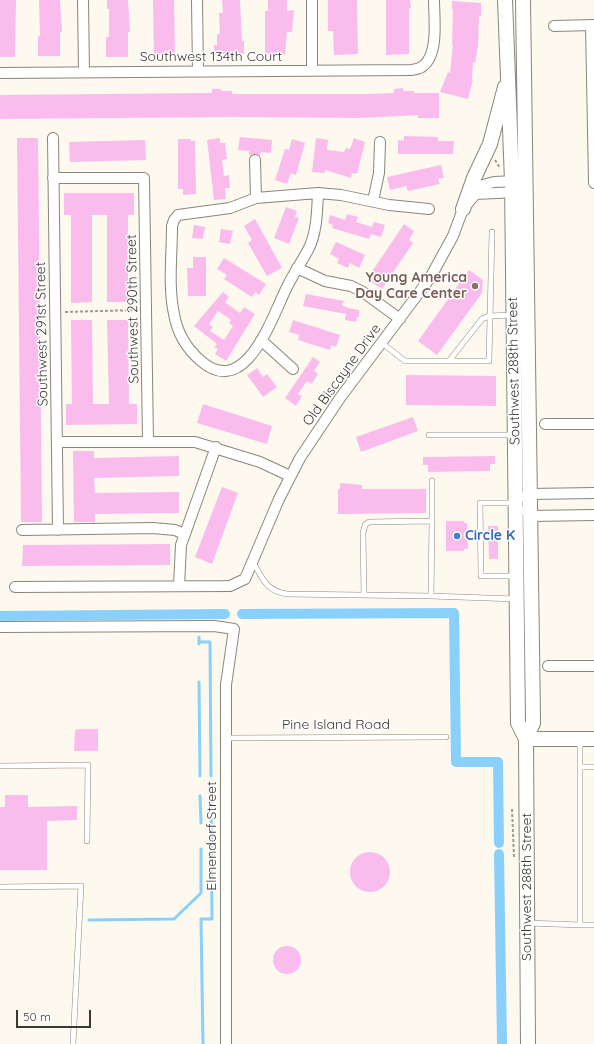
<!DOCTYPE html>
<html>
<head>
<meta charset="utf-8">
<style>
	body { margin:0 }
	#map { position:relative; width:594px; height:1044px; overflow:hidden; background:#fdf9ef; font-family:Quicksand,sans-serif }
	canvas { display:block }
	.scale { position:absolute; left:16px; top:1010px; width:75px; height:18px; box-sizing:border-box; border:2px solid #393833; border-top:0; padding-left:5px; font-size:12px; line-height:14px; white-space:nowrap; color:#393833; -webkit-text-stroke:3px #fff; paint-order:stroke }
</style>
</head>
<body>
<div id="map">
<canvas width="594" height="1044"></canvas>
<div class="scale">50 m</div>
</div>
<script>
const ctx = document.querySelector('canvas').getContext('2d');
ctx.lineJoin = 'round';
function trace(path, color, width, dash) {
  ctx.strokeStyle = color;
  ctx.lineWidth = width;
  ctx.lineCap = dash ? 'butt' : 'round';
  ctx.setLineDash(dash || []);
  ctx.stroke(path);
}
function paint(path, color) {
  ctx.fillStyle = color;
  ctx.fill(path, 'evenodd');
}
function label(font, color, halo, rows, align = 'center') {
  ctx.font = font + ' Quicksand,sans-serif';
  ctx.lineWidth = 3;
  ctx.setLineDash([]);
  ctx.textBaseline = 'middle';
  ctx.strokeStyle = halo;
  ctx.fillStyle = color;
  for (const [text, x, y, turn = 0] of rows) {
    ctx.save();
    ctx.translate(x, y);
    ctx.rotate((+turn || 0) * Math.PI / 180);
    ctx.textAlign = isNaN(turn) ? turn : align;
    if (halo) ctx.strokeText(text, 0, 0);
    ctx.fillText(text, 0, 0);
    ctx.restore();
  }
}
trace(new Path2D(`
	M 199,637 L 199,644
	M 199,642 L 210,642 L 211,776
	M 199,682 L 200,776
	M 200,796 L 201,823
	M 89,920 L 174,919 L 201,893 L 201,849
	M 203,1044 L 201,919 L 212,919 L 211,795`), '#8ad0fd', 3);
trace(new Path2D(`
	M 242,614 L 454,613 L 456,762 L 498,762 L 499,843
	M 0,616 L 225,614
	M 499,854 L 502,1044`), '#8ad0fd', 10);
paint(new Path2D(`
	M 0,0 L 16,0 L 15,57 L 0,57 Z
	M 39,0 L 60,0 L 62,32 L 60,32 L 60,56 L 38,56 L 38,36 L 40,36 Z
	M 107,0 L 128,0 L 130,32 L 128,32 L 128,57 L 106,57 L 106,37 L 109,37 L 109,9 L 107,9 Z
	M 153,0 L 174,0 L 175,55 L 154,55 Z
	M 222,0 L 240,0 L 242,41 L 244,41 L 244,54 L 214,54 L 214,45 L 217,45 L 217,34 L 220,34 L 219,13 L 223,13 Z
	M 268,0 L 287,0 L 287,11 L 294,10 L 292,32 L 287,32 L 285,55 L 265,55 L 265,11 L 268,11 Z
	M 328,0 L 357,0 L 358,54 L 334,55 L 333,31 L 328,31 Z
	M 386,0 L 410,0 L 411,8 L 409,8 L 409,54 L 386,55 Z
	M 452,1 L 481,3 L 481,16 L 479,16 L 478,46 L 475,63 L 473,62 L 472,79 L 473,80 L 468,99 L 440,92 L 448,72 L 450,73 L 453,45 L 452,45 L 453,10 L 452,10 Z
	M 403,88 L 403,91 L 414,91 L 414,93 L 439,93 L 439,118 L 418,118 L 418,115 L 359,118 L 235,117 L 0,119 L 0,95 L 212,93 L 212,89 L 221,89 L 221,91 L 232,91 L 232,94 L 369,94 L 394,93 L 394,89 Z
	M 404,136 L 438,137 L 438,141 L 454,141 L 453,154 L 398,154 L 398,140 L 404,141 Z
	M 240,137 L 272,140 L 271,153 L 261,152 L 260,156 L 255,154 L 249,155 L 249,151 L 238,150 Z
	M 17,138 L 38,138 L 42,522 L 21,522 Z
	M 220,138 L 220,143 L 225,143 L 227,159 L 222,160 L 224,176 L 229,175 L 230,188 L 225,188 L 226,199 L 214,200 L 207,140 Z
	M 316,138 L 328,140 L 327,150 L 344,152 L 346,148 L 350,149 L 354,138 L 365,142 L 357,174 L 352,173 L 351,178 L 325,170 L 325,173 L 312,172 Z
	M 178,139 L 191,139 L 191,141 L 195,141 L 196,194 L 183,195 L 183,189 L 178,189 Z
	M 292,139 L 305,143 L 296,175 L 291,173 L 287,184 L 275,180 L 285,149 L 289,150 Z
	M 145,140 L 146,160 L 70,162 L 69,142 Z
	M 441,165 L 444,178 L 438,179 L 440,184 L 408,191 L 406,186 L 390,190 L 387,177 Z
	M 64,193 L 134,193 L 134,215 L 128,215 L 128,302 L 107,302 L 107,215 L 92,215 L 92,302 L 71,303 L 71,215 L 64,215 Z
	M 286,207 L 297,211 L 295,217 L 299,218 L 289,244 L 274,238 Z
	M 347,214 L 358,217 L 356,222 L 372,227 L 374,222 L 385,225 L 381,237 L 371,234 L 369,239 L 332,228 L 333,225 L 328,223 L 330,215 L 345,220 Z
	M 255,219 L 282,268 L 267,276 L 248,243 L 252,240 L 244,226 Z
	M 404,224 L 414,231 L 409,240 L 413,243 L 382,289 L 367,279 Z
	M 194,225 L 205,227 L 203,239 L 192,238 Z
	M 221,229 L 233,231 L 230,244 L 219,242 Z
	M 336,242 L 365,255 L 359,268 L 350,263 L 348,268 L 337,263 L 339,259 L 330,254 Z
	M 193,257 L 206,257 L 206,296 L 188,296 L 187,268 L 193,268 Z
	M 224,258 L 266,284 L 259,295 L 255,292 L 252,297 L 224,279 L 227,275 L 217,269 Z
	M 469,270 L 483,280 L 482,293 L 437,355 L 418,341 Z
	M 223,292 L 229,297 L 225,302 L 240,313 L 244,307 L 255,314 L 226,361 L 215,354 L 218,349 L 214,347 L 217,344 L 194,326 ZM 218,311 L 231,320 L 229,323 L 233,326 L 224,340 L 210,331 L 213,327 L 209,324 Z
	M 306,294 L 344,301 L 342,305 L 348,308 L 359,310 L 359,317 L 357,317 L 356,322 L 345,320 L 346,314 L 303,306 Z
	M 71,320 L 92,320 L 93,404 L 109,404 L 107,320 L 128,320 L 129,404 L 137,404 L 137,424 L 66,425 L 66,404 L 72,404 Z
	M 293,320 L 340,335 L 336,347 L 331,345 L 330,350 L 298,340 L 299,335 L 289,332 Z
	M 313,357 L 320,362 L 314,371 L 318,374 L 312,384 L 307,381 L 298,394 L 302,396 L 296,406 L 285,398 Z
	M 257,368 L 263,377 L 267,374 L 277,387 L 263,397 L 247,375 Z
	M 406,375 L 496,376 L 496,406 L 406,405 Z
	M 203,404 L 272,426 L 267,444 L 197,423 Z
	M 413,417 L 418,431 L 361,452 L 356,437 Z
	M 73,451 L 94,451 L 94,458 L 179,456 L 179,476 L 94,478 L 95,493 L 179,492 L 179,513 L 95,514 L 95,522 L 74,522 Z
	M 495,456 L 495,464 L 490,464 L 490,471 L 428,472 L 428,465 L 423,465 L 423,457 Z
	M 340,483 L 362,485 L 362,489 L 426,489 L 426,513 L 338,514 L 338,489 L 340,489 Z
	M 222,487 L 238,493 L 212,564 L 195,557 Z
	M 446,521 L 464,521 L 464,523 L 467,523 L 468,549 L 464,549 L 464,551 L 446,551 Z
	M 488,526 L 498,526 L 498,559 L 489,559 Z
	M 170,544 L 170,565 L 22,566 L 23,545 Z
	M 81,729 L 98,729 L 98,751 L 74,751 L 75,730 Z
	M 5,795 L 28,795 L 28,807 L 77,806 L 77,820 L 47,821 L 47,870 L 0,870 L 0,807 L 5,807 Z
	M350 872a20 20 0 1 1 40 0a20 20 0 1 1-40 0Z
	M273 960a14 14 0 1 1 28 0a14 14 0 1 1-28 0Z`), '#fabcec');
const lane = new Path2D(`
	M 382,343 L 405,361 L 489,361 L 492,232
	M 449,361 L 482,319 L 489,316 L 513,315
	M 429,435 L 514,435
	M 432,481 L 432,521
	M 515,503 L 480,503 L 481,576 L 516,576
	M 253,562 C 263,579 266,591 287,594 L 431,596 L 432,521 L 369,522 L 365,525 L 363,533 L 364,595
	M 431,596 L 516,599
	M 226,738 L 446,737
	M 580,740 L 580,925 L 594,925
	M 0,766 L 88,765 L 87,841
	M 580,767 L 594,767
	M 0,887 L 81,886 L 73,1044
	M 529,923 L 580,925`);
const street = new Path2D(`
	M 83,0 L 84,72
	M 197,0 L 198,72
	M 312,0 L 312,71
	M 591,25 L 594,183
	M 554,26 L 594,25
	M 0,73 L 412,70 C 416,69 420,69 423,66 C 439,54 434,18 434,0
	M 53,138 L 58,530
	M 255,160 L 256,198
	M 53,178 L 144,178 L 148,441
	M 318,193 C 317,212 317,233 308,250 C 301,263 292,276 286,289 C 271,320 245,399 201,361 C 187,349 177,332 174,314 C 168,286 172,255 172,226 L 174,220 L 178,215 L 230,208 L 256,198 L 318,193 L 341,195 L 389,205 L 429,209
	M 475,194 L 518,192
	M 373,201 L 379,173 L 380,142
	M 297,268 L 325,281 L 351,286 L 363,292 L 400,319
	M 261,340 L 293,369
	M 545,424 L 594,424
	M 57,442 L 195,442 L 260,462 L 290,476
	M 525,497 L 530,494 L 594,493
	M 526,511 L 530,516 L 594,515
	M 22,530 L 153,528 L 175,530 L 184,534
	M 179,586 L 181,545 L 216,447
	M 15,587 L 230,586 L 245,579 L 279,499 L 300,458 L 340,398 L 430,278 L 453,236 L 463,209 L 483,185 L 494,182 L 517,181
	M 0,627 L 214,626 L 234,629 L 226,685 L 226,1044
	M 548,666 L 594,666`);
const secondary = new Path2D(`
	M 505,0 L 512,181 L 518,723 L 526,739
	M 523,0 L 533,718 L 533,723 L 526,739 L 528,1044
	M 463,209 L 474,178 L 490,144 L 505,87
	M 526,739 L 594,739`);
trace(lane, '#89867c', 6);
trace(street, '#89867c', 12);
trace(secondary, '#89867c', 16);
trace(new Path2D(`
	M 495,160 L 500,168
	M 65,312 L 137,310
	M 512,809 L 514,857`), '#9d9a93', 2, [3, 2]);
trace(lane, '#fff', 5);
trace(street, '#fff', 10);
trace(secondary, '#fff', 14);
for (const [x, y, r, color] of [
	[475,286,4,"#8d6e63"],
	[457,536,4,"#3f7fe0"]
]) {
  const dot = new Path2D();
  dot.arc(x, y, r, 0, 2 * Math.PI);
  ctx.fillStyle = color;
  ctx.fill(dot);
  trace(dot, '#fff', 1.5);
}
label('14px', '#393833', '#fff', [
	["Southwest 134th Court",211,57],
	["Southwest 290th Street",133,309,-91],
	["Southwest 291st Street",42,334,-91],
	["Southwest 288th Street",514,371,-91],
	["Old Biscayne Drive",342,375,-54],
	["Pine Island Road",336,725],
	["Elmendorf Street",212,836,-90],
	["Southwest 288th Street",527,887,-90]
]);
label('bold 14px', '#785e54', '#fff', [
	["Young America",467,278],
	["Day Care Center",467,294]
], 'right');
label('bold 14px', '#366cbe', '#fff', [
	["Circle K",465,536]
], 'left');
</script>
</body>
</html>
